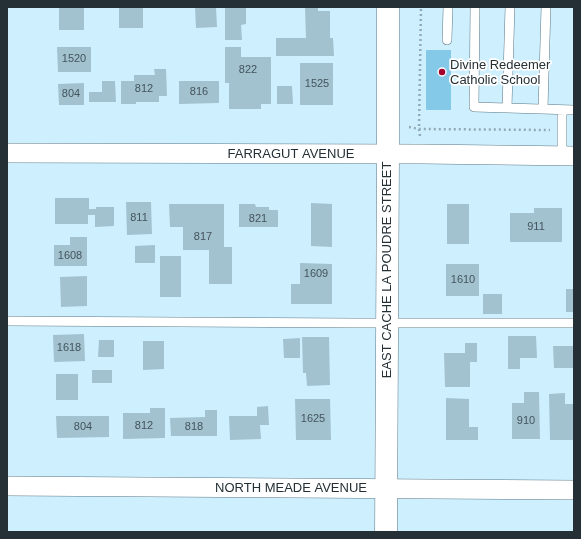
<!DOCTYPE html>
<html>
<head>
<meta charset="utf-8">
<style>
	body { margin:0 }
	#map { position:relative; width:581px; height:539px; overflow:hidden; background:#ceeffe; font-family:Helvetica,sans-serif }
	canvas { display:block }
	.frame { position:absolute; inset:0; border:8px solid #243036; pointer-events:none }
</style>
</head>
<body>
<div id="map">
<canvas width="581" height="539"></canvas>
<div class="frame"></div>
</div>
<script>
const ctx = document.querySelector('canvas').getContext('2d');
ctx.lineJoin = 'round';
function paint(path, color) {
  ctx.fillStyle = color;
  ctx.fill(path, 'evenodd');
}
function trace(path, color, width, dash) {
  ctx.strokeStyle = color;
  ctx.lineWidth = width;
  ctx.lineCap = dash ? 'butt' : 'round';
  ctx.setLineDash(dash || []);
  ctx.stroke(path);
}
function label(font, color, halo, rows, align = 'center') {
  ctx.font = font + ' Helvetica,sans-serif';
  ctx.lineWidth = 3.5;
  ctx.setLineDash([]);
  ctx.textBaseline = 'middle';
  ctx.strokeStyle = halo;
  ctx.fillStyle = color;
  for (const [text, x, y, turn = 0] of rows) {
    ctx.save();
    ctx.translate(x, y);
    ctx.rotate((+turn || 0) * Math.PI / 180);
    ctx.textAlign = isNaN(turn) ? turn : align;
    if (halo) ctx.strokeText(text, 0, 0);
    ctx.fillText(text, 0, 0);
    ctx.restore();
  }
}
paint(new Path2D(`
	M 426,50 L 451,50 L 451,110 L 426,110 Z`), '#85c9e8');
paint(new Path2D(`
	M 59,7 L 84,7 L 84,30 L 59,30 Z
	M 195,7 L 216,7 L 217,27 L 196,28 Z
	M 225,7 L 246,7 L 246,24 L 241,25 L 242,40 L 225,40 Z
	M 305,7 L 318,7 L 318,11 L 330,11 L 330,38 L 333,38 L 334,56 L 276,56 L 276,38 L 306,38 Z
	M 119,8 L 143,8 L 143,28 L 119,28 Z
	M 57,47 L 91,47 L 91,72 L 58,72 Z
	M 225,47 L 241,47 L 241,57 L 271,57 L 271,104 L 261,104 L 261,109 L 229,109 L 229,83 L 225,83 Z
	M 300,63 L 333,63 L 333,105 L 300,105 Z
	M 154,69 L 166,69 L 167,96 L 159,96 L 159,102 L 136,102 L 136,104 L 121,104 L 121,81 L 134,81 L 134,75 L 155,75 Z
	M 102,81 L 115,81 L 116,102 L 89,102 L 89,92 L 102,92 Z
	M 179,81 L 219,81 L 219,103 L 179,104 Z
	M 84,83 L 84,105 L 59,105 L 58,84 Z
	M 277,86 L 292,86 L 293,104 L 277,104 Z
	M 55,198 L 89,198 L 89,209 L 96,209 L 96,207 L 114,207 L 114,226 L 95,227 L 95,215 L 88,215 L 88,224 L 55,224 Z
	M 126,202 L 151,202 L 152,234 L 127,235 Z
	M 311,203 L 332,204 L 332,247 L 311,246 Z
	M 169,204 L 224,204 L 224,247 L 232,247 L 232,284 L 209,284 L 209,250 L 183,250 L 183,227 L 170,227 Z
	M 239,204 L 255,204 L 256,207 L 269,207 L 269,210 L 278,210 L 278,227 L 239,227 Z
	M 447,204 L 469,204 L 469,244 L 447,244 Z
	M 534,208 L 562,208 L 562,242 L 510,242 L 510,213 L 534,213 Z
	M 70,237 L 87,237 L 87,266 L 54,266 L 54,245 L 70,245 Z
	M 155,245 L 155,263 L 135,263 L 135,246 Z
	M 160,256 L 181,256 L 181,297 L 160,297 Z
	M 300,263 L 332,264 L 332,304 L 291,304 L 291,284 L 300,284 Z
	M 446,264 L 479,264 L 479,296 L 446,296 Z
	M 87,276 L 87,306 L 61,307 L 60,277 Z
	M 566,289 L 574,289 L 574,312 L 566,312 Z
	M 483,294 L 502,294 L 502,314 L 483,314 Z
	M 84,334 L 85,361 L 54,362 L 53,335 Z
	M 508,336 L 536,336 L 537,358 L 520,358 L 520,369 L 508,369 Z
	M 302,337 L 329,337 L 330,385 L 307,386 L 306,373 L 303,373 Z
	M 300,338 L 300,358 L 284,358 L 283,339 Z
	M 99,340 L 114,340 L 114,357 L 98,357 Z
	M 143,341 L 164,341 L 164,369 L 143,370 Z
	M 465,343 L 477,343 L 477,362 L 470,362 L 470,387 L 445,387 L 444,353 L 465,353 Z
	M 553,346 L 574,346 L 574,368 L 554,368 Z
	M 92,370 L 112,370 L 112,383 L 92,383 Z
	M 56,374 L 78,374 L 78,400 L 56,400 Z
	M 524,392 L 539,392 L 540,439 L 512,439 L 512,403 L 524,403 Z
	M 565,393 L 565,404 L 574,404 L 574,440 L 550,440 L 549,394 Z
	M 446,398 L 469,399 L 469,427 L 478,427 L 478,440 L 446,440 Z
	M 295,399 L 330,399 L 331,440 L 296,440 Z
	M 268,406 L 269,425 L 260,425 L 261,439 L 230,440 L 229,416 L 257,416 L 257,407 Z
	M 150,408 L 165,408 L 165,438 L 123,439 L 123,413 L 150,413 Z
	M 205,410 L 217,410 L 217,436 L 171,436 L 170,418 L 205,417 Z
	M 56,416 L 109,416 L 109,437 L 57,438 Z`), '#a2c2d0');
const lane = new Path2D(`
	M 475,7 L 474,107 L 574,110
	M 447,40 L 448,7
	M 507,108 L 510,7
	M 543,109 L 546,7
	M 562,156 L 562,110
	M 7,321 L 354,323 L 574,323`);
const street = new Path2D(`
	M 7,153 L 422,154 L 574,156
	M 7,486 L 574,490`);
const secondary = new Path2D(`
	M 386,532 L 388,154 L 388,7`);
trace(lane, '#5b7986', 10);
trace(street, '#5b7986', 20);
trace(secondary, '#5b7986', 23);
trace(new Path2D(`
	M 409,127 L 419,129 L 550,130
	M 420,136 L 419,129 L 421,7`), '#91aab6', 2.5, [2, 3]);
trace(lane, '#fff', 9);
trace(street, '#fff', 19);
trace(secondary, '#fff', 22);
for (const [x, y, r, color] of [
	[442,72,4,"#a2022d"]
]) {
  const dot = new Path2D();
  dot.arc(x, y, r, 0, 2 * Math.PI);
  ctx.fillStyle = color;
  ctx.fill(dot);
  trace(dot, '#fff', 1.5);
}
label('11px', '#44545c', null, [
	["1520",74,59],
	["822",248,70],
	["1525",317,84],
	["812",144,89],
	["816",199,92],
	["804",71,94],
	["811",139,218],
	["821",258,219],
	["911",536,227],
	["817",203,237],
	["1608",70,256],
	["1609",316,274],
	["1610",463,280],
	["1618",69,348],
	["1625",313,419],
	["910",526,421],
	["812",144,426],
	["804",83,427],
	["818",194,427]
]);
label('13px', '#243036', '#fff', [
	["Divine Redeemer",450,65],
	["Catholic School",450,80]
], 'left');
label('13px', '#243036', '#fff', [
	["FARRAGUT AVENUE",291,154],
	["EAST CACHE LA POUDRE STREET",387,270,-90],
	["NORTH MEADE AVENUE",291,488]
]);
</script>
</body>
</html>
